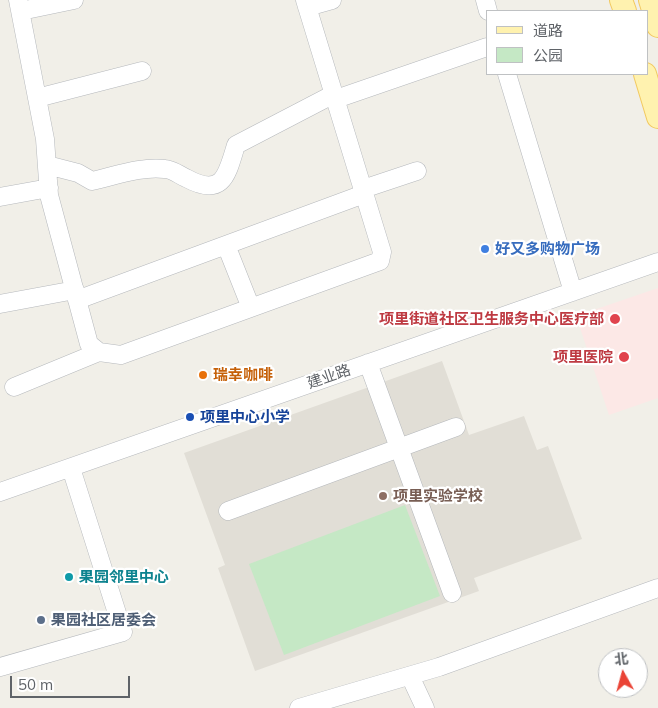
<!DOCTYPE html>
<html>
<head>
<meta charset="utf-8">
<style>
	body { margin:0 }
	#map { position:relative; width:658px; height:708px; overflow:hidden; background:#f1efe8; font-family:Mulish,"Noto Sans SC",sans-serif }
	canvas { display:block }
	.legend { position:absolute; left:486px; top:10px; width:162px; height:65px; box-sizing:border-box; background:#fff; border:1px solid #bfc1c3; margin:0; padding:6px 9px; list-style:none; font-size:15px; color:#5f6368 }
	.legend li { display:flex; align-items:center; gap:10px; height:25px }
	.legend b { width:25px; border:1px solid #bfc1c3 }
	.north { position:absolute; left:598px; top:648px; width:50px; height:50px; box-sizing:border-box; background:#fff; border:1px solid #bfc1c3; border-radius:50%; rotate:353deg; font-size:14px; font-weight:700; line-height:20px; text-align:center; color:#5f6368 }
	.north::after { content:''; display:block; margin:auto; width:18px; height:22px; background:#ea4335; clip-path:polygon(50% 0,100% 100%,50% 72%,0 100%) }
	.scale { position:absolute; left:10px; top:676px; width:120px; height:22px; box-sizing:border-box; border:2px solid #5f6368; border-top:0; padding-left:6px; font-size:15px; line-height:18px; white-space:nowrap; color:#5f6368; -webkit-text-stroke:4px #fff; paint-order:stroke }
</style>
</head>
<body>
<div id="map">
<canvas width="658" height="708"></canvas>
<ul class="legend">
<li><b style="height:6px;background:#fff2af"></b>道路</li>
<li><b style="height:14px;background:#c5e8c5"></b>公园</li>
</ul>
<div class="north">北</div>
<div class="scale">50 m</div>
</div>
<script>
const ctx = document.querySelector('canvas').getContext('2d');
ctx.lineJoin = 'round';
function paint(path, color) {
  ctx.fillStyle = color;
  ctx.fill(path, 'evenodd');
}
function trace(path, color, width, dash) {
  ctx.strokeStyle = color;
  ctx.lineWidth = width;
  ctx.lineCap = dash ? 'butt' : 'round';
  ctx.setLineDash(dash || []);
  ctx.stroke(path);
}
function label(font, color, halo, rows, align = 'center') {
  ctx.font = font + ' Mulish,"Noto Sans SC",sans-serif';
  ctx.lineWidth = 4.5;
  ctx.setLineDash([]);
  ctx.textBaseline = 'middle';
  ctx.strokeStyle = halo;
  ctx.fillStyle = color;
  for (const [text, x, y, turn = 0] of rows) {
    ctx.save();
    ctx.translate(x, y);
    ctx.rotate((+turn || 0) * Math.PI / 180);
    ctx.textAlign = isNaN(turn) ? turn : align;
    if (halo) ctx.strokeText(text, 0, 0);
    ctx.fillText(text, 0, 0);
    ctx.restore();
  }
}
paint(new Path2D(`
	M 442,361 L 469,435 L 524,416 L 537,450 L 548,446 L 582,539 L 474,578 L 479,591 L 255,671 L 218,568 L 225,565 L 184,453 Z`), '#e1ded6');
paint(new Path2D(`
	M 658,288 L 658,398 L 609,415 L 576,316 Z`), '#fce8e6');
paint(new Path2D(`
	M 405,505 L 440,596 L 284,655 L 249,564 Z`), '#c5e8c5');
const minor = new Path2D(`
	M 18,0 L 45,139 L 49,195 L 89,344 L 99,352 L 121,355 L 380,261 L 382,252 L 305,0
	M 485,0 L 488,11
	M 307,7 L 332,0
	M 21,11 L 74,0
	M 507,74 L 573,292
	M 37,98 L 142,71
	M 336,99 L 487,47
	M 47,165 L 78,173 L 92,181 C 115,176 141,166 165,169 C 172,169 179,175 186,178 C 223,198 227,175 236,145 L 334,94
	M 363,189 L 417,171
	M 0,197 L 49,188
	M 226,245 L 251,308
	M 77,300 L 364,194
	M 0,304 L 75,290
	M 368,363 L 452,593
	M 14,387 L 99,352
	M 0,492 L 658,262
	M 228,511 L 456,427
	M 0,667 L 123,632 L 71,468
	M 410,676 L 425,708
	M 299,708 L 439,667 L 658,588`);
const major = new Path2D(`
	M 621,0 L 625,11
	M 650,0 L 658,26
	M 645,74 L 658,117`);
trace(minor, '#b5b8bc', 19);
trace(major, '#f2c960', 24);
trace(minor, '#fff', 18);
trace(major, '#fff2af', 22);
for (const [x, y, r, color] of [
	[485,249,5,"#3f7fe0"],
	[615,319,6,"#e0444e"],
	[624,357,6,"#e0444e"],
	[203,375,5,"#e8710a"],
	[190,417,5,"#1a4fb4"],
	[383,496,5,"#8d6e63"],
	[69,577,5,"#0f9aa8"],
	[41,620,5,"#5c6f8a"]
]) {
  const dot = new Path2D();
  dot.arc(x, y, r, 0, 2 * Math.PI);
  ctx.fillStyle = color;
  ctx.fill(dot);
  trace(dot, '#fff', 2);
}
label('bold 15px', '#366cbe', '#fff', [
	["好又多购物广场",495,249]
], 'left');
label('bold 15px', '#be3a42', '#fff', [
	["项里街道社区卫生服务中心医疗部",604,319],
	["项里医院",613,357]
], 'right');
label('bold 15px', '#c56008', '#fff', [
	["瑞幸咖啡",213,375]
], 'left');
label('15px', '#5f6368', '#fff', [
	["建业路",329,377,-19]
]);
label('bold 15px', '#164399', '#fff', [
	["项里中心小学",200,417]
], 'left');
label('bold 15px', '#785e54', '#fff', [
	["项里实验学校",393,496]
], 'left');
label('bold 15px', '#0d838f', '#fff', [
	["果园邻里中心",79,577]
], 'left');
label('bold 15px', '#4e5e75', '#fff', [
	["果园社区居委会",51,620]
], 'left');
</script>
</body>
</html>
